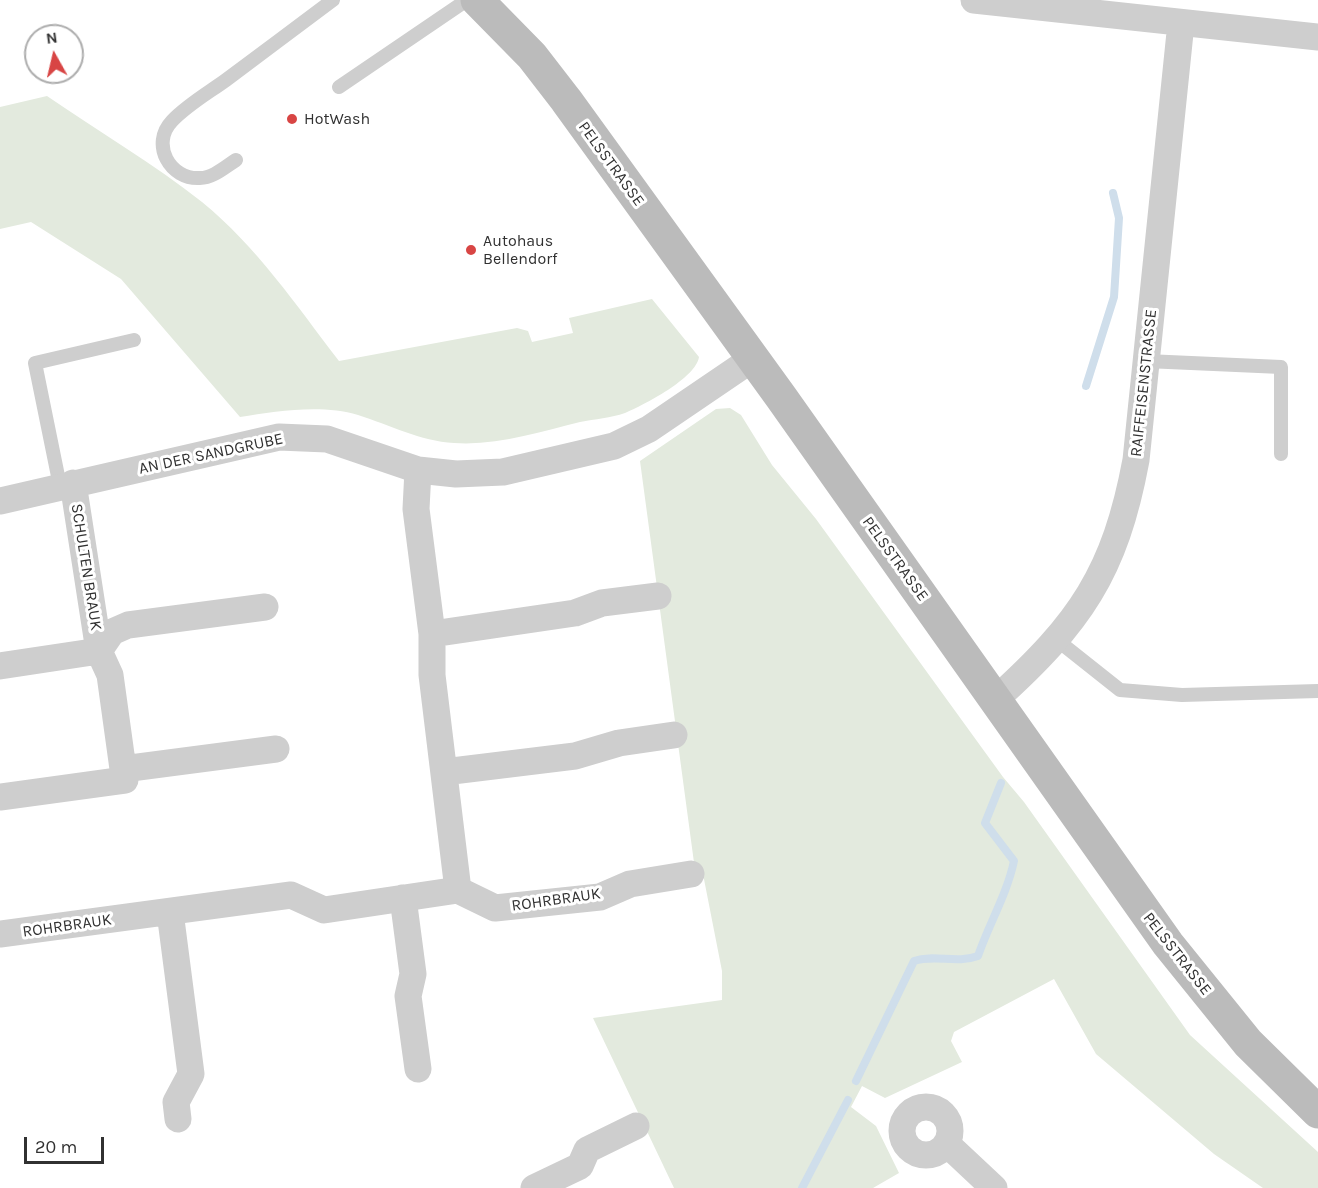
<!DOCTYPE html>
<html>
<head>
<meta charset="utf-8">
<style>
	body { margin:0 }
	#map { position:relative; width:1318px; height:1188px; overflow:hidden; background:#fff; font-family:Karla,sans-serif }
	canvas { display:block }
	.north { position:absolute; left:24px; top:24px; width:60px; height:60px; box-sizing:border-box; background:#fff; border:2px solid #adadad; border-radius:50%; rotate:352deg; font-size:16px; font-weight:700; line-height:24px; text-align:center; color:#313131 }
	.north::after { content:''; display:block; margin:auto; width:21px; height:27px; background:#d84544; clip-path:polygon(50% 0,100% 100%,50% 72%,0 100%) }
	.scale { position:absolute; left:24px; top:1137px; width:80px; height:27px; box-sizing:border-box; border:3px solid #313131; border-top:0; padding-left:8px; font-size:18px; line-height:21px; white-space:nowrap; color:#313131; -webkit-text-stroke:4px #fff; paint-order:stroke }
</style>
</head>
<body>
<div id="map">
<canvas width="1318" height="1188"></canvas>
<div class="north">N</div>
<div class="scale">20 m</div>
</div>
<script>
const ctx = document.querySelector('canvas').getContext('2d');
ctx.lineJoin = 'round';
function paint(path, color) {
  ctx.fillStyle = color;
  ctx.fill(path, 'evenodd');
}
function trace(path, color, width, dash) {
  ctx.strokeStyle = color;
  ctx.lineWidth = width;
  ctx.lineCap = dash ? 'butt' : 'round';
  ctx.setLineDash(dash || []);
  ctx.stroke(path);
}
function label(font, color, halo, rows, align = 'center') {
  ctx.font = font + ' Karla,sans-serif';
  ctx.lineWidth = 6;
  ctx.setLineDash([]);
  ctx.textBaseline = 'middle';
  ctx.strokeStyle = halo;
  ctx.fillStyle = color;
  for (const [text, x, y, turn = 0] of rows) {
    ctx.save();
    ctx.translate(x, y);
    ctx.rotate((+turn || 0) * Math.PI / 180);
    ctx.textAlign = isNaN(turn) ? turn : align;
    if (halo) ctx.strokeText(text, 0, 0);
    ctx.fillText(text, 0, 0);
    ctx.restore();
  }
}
paint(new Path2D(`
	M 47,96 C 98,131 154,164 202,202 C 257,247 296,305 339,361 L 517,328 L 528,331 L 532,342 L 573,333 L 569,318 L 652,299 L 699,357 C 696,378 644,405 625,413 C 611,418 595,419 580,422 C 539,432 497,446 454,443 C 420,441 390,425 358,415 C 322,404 276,411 240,417 L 121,279 L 31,222 L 0,229 L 0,107 Z
	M 730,408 L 741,415 L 772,465 L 816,519 L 1003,777 L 1024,802 L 1190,1035 L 1318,1152 L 1318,1188 L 1263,1188 L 1214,1154 L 1096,1054 L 1054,979 L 954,1032 L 951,1041 L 962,1062 L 885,1098 L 862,1086 L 851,1107 L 876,1126 L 899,1173 L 873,1188 L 674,1188 L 593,1018 L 722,1000 L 722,971 L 702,869 L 695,870 L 640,461 L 716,409 Z`), '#e3eade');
trace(new Path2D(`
	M 1086,386 L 1114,297 L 1119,218 L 1113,193
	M 856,1081 L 914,961 C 935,954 956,964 978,956 C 989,924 1007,894 1014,861 L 985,823 L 1001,783
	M 802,1188 L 848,1100`), '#cfdeeb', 8);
trace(new Path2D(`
	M 339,87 L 467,0
	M 236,160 C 225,167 213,178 200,178 C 170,180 150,144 172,121 C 187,105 208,93 226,80 C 262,53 297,27 333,0
	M 1146,361 L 1281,367 L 1281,454
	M 60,486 L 35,363 L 134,340
	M 1057,640 L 1120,690 L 1182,695 L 1318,691`), '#cecece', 14);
trace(new Path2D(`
	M 974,0 L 1318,37
	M 0,501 L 279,437 L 327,439 L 418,470 L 456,474 L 503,472 L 614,446 L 649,429 L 752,359
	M 265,607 L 128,625 L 112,632 L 99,651 L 110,675 L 123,769 L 276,749
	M 432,634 L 575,613 L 602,603 L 658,596
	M 0,666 L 99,651 L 73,483
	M 996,699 C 1080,623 1115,573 1136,460 L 1181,23
	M 444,772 L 575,756 L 619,743 L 674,735
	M 0,797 L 125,780 L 123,769
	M 458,890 L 495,908 L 600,897 L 630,884 L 691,874
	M 403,898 L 413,974 L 408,996 L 418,1069
	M 170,912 L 191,1074 L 176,1102 L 178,1119
	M 0,934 L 291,895 L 324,910 L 458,890 L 432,675 L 432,634 L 416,509 L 418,470
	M902 1131a24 24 0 1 1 48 0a24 24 0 1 1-48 0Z
	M 947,1144 L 994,1188
	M 534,1188 L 580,1166 L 587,1150 L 636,1126`), '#cecece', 27);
trace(new Path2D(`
	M 477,0 L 532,56 L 566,100 L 781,397 L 1168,944 L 1248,1043 L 1318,1112`), '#bbb', 33);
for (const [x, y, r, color] of [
	[292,119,6,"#d84544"],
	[471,250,6,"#d84544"]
]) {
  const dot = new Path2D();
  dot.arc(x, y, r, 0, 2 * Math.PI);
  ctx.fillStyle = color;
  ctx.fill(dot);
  trace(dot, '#fff', 2);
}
label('16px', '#313131', '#fff', [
	["HotWash",304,119],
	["Autohaus",483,241],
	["Bellendorf",483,259]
], 'left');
label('16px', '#313131', '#fff', [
	["PELSSTRASSE",611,164,54],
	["RAIFFEISENSTRASSE",1144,383,-84],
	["AN DER SANDGRUBE",211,454,-12],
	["PELSSTRASSE",895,559,54],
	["SCHULTEN BRAUK",86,567,81],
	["ROHRBRAUK",556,900,-8],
	["ROHRBRAUK",67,926,-8],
	["PELSSTRASSE",1177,954,52]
]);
</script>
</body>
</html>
